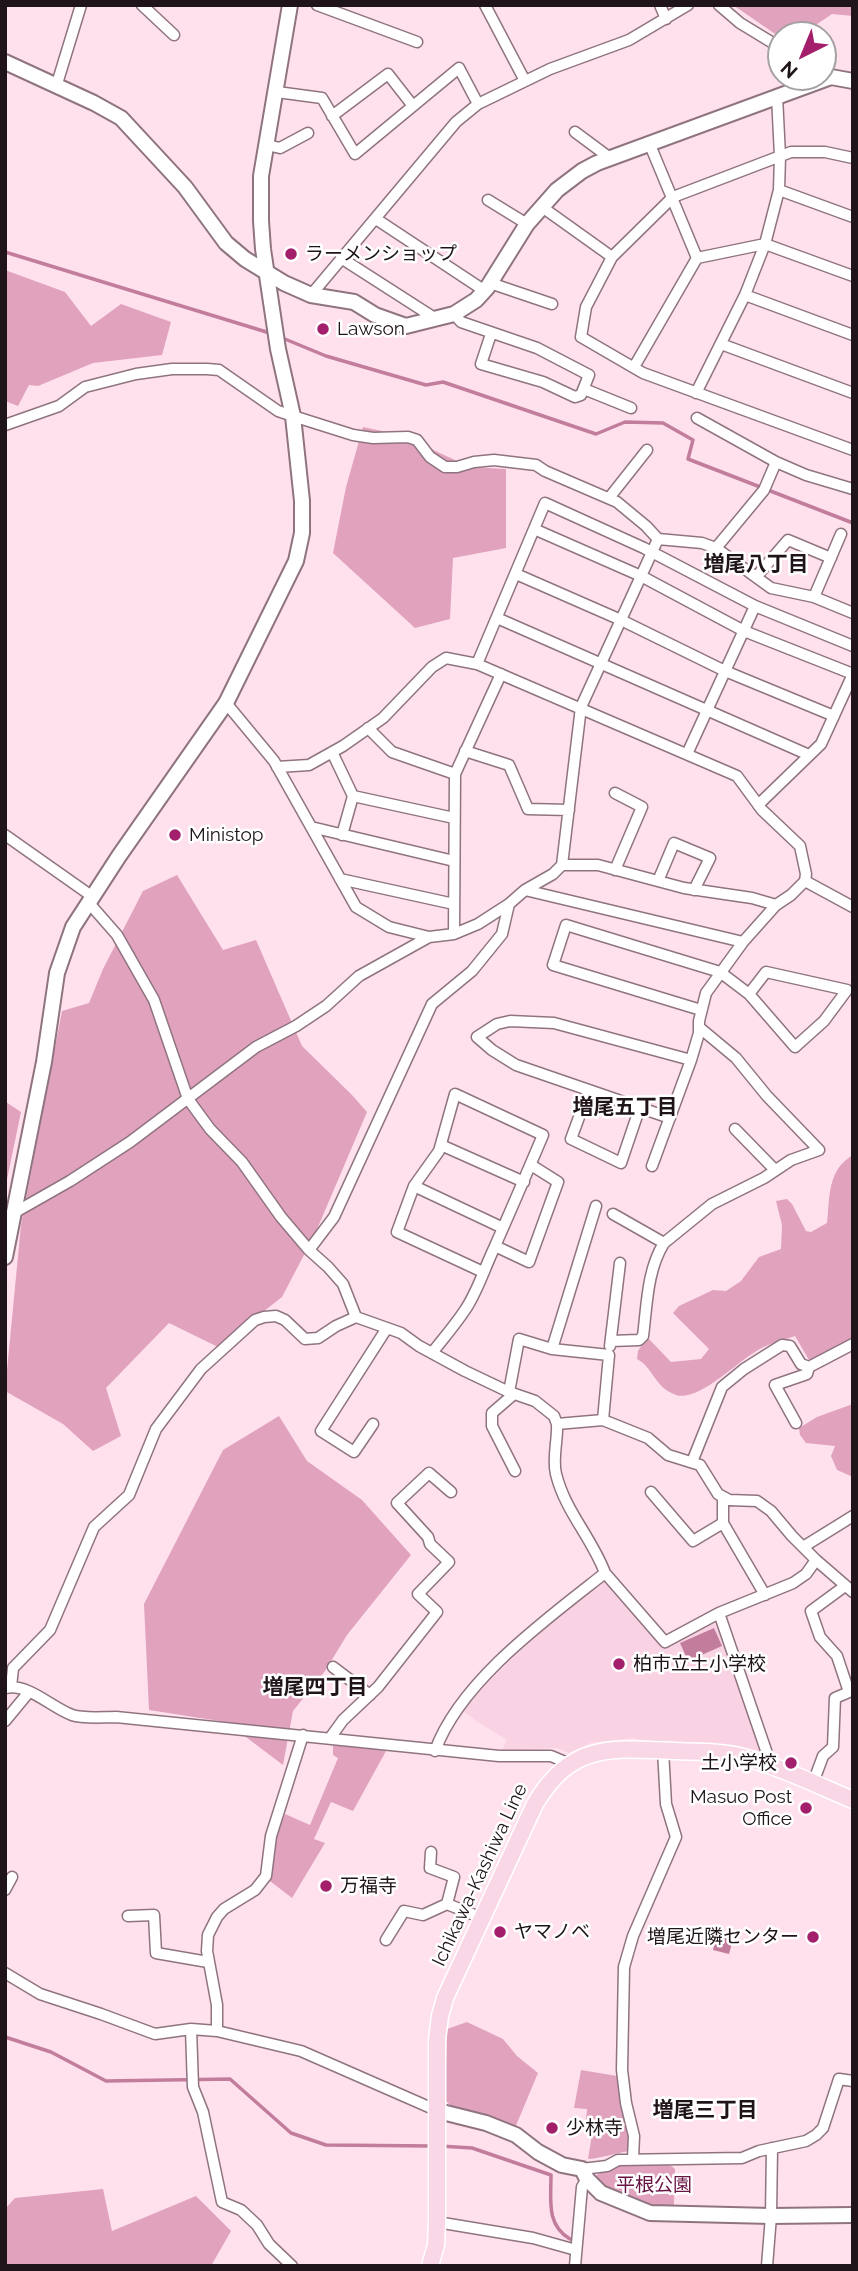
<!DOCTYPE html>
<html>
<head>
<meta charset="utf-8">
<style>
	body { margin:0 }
	#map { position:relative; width:858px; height:2271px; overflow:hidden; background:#ffe1ed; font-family:Raleway,sans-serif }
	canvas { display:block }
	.frame { position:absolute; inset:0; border:7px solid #1e1419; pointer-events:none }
	.north { position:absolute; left:767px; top:21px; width:70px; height:70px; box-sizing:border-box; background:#fff; border:2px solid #a5a1a3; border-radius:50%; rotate:223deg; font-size:19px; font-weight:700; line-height:28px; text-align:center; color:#1e1419 }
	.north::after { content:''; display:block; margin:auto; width:24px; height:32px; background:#a31e6b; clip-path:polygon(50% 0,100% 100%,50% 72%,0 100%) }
</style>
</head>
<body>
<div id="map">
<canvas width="858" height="2271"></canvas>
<div class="frame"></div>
<div class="north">N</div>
</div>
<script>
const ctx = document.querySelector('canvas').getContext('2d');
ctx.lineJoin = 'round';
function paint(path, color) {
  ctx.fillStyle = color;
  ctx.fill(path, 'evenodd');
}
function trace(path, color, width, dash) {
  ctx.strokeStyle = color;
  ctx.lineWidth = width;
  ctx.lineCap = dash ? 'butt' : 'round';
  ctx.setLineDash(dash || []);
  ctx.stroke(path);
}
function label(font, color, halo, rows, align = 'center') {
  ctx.font = font + ' Raleway,"Noto Sans JP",sans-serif';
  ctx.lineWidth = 5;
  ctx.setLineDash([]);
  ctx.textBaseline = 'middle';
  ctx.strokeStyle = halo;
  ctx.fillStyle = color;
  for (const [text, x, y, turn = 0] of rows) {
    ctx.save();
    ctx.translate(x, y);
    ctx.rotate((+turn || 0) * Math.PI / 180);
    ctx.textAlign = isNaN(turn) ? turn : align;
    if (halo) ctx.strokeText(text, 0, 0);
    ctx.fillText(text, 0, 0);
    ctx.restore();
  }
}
paint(new Path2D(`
	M 598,1582 L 611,1582 L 664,1647 L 713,1623 L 718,1627 L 760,1748 L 758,1751 L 735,1746 L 649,1741 L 632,1738 L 591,1743 L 569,1753 L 557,1748 L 502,1750 L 507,1740 L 476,1721 L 463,1711 L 490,1680 L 533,1639 Z`), '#f9d3e3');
paint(new Path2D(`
	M 733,5 L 853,5 L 853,16 L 832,14 L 801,35 L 781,35 L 781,38 Z
	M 5,270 L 65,292 L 91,326 L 121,304 L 171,322 L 162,355 L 93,363 L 38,386 L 29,385 L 18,406 L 5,401 Z
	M 363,427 L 401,435 L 470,467 L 506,469 L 506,548 L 453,558 L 450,619 L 415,628 L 333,553 L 346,487 Z
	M 177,875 L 223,950 L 256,940 L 302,1046 L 352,1095 L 367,1112 L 315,1234 L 282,1297 L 218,1347 L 169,1323 L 106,1388 L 121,1436 L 93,1451 L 63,1424 L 5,1391 L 21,1225 L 62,1011 L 89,1003 L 103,969 L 143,891 Z
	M 6,1102 L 21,1112 L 5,1189 L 5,1103 Z
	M 853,1155 L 853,1339 L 809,1360 L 795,1336 C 782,1341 766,1344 755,1352 C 736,1363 698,1402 676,1395 C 654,1387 653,1367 637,1359 L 638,1351 L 647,1337 L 671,1362 L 701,1359 L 709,1349 L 673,1313 L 679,1306 L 713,1290 L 726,1291 L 741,1281 L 759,1257 L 781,1249 L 782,1225 L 776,1201 L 787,1199 L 792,1204 L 806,1231 L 811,1232 L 827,1223 C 830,1197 827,1170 853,1155 Z
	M 853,1404 L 853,1477 L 837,1470 L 831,1456 L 835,1446 L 806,1443 L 800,1435 L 799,1428 L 817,1417 Z
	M 279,1416 L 307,1461 L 362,1500 L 411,1555 L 347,1635 L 325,1671 L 293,1711 L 283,1765 L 226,1722 L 149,1710 L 144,1604 L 223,1450 Z
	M 333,1743 L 386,1751 L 353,1811 L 331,1802 L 314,1839 L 325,1843 L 292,1898 L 270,1881 L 275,1840 L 285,1814 L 310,1825 L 338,1758 L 333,1755 Z
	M 467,2022 L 503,2039 L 517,2056 L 538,2073 L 515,2128 L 454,2109 L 445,2100 L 447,2029 Z
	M 581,2070 L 617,2076 L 630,2136 L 629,2151 C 615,2153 603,2158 588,2159 L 594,2123 L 586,2121 L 587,2109 L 574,2108 Z
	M 621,2164 L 670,2165 L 675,2169 L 674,2204 L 670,2208 C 643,2204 614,2196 594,2178 C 600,2170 612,2169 621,2164 Z
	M 103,2189 L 112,2231 L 196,2196 L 231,2231 L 211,2266 L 5,2266 L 5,2209 L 15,2198 Z`), '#e1a2be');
paint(new Path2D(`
	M 714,1628 L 722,1646 L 688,1661 L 680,1643 Z
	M 718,1931 L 734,1936 L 729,1954 L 713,1950 Z`), '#c27d9c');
trace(new Path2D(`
	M 5,252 L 273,334
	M 280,337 L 326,356 L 426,385 L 443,382 L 596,434 L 625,422 L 663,423 L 693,440 L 688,459 L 853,523
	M 5,2037 L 51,2052 L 106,2081 L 230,2079 L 291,2133 L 326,2145 L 433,2146
	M 440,2146 L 472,2148 L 551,2175 C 551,2200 546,2225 570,2239`), '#c27d9c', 3.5);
const street = new Path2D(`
	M 142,5 L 174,35
	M 317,5 L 417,42
	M 485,5 L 525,81
	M 660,5 L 666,19
	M 719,5 L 740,23 L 781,48
	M 56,87 L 81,5
	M 277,92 L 322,98 L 355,154 L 459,68 L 478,104
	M 332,116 L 388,74 L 413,106
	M 575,132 L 610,158
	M 267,145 L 280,148 L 308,133
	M 650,145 L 697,258
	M 853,158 L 825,152 L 791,152 L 673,197 L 612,257 L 586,307 L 581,337 L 643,373 L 853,450
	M 779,190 L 853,217
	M 488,200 L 527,224
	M 542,207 L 612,257
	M 376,219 L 485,291
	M 341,258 L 436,319
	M 490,283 L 552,304
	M 311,295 L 456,122 L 478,104 L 550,69 L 629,40 L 688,5
	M 745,295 L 853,335
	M 454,314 L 461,322 L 537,348 L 589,375 L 581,395 L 575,397 L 543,382 L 481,364 L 491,334
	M 721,344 L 853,393
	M 634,367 L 697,258 L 765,244 L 853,276
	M 584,389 L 631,408
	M 696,393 L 745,295 L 765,244 L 779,190 L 780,156 L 777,96
	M 697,418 L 776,462 L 806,475 L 853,489
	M 5,425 L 59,406 L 85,387 L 136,374 L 172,369 L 207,369 L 219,370 L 278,411 L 293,416 L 353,435 L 373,438 L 408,437 L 417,440 L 430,457 L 445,467 L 457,467 L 474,462 L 494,460 L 536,465 L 545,471 L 617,502 L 646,526 L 658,539 L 702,543 L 716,548 L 771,588 L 814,597 L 853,613
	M 609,498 L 647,450
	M 534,529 L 641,576 L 744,631 L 853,674 L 821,744 L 758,805
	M 716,548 L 764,490 L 776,462
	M 516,574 L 621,620 L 725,671 L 834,716
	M 756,577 L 788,540 L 831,558
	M 814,597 L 841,534
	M 497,618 L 809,755
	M 477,664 L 545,503 L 644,548 L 755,606 L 853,646
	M 226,703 L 274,761 L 356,907 L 389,927 L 429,937
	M 368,728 L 392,752 L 455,774
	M 465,751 L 509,765 L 528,809 L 569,810
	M 332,752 L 353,796 L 342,835
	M 687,754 L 755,606
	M 277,767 L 309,765 L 343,746 L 383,718 L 432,667 L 446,658 L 477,664 L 737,776 L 762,810 L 800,846 L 806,874 L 805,881 L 791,895 L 776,905 L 743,942 L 706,993 L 699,1021 L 699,1033 L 691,1060 L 652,1166
	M 615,793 L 642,807 L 615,870
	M 353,796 L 454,818
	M 311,827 L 454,861
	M 5,835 L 93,897
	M 562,865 L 598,865 L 684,888 L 752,898 L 776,905
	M 340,879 L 454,904
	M 658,881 L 674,843 L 710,858 L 694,890
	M 805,881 L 853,907
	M 525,890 L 743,942
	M 89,903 L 117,935 L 154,1000 L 188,1099 L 210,1129 L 242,1162 L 281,1217 L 309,1250 L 328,1267 L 343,1284 L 356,1317
	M 454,934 L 455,774 L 501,674
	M 701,1010 L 553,965 L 566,925 L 720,972 L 749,994 L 795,1047 L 824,1021 L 847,990 L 766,972 L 749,994
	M 589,1090 L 571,1139 L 621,1163 L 640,1107
	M 670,1118 L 516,1065 L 492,1050 L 477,1037 L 497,1024 L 510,1021 L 554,1023 L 691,1060
	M 735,1129 L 775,1170
	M 441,1145 L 524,1182
	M 414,1186 L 503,1228
	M 613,1214 L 664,1243 L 712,1204 L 764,1178 L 791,1160 L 819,1150 L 767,1096 L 736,1058 L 700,1028
	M 5,1218 L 70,1181 L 130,1142 L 256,1047 L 296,1026 L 326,1006 L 359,976 L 429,937 L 454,934 L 478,924 L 509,904 L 525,890 L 553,874 L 562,865 L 581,707 L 658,539
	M 495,1246 L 529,1262 L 558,1182 L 531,1165
	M 309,1250 L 334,1217 L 432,1004 L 472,971 L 502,934 L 509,904
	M 611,1341 L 639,1340 L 643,1336 C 647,1305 647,1270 664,1243
	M 610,1346 L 620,1263
	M 552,1349 L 596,1206
	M 432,1353 C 443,1339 455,1325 465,1310 C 476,1294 483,1273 491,1255 C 509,1215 526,1175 543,1135 L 455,1094 L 439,1151 L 414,1186 L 397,1232 L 483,1272
	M 509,1392 L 519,1339 L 552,1349 L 609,1355 L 603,1420
	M 514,1394 L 492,1413 L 492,1426 L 515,1471
	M 796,1423 L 775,1385 L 807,1374 L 809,1367
	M 373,1424 L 354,1452 L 321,1431 L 387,1328
	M 692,1462 L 722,1387 L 744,1369 L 782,1345 L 790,1346 L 801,1364 L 809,1367 L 853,1344
	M 651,1492 L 693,1541 L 723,1523
	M 723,1498 L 723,1523 L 765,1595
	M 803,1547 L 853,1516
	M 719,1613 L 793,1583 L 806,1574 L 816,1560
	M 333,1667 L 370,1695
	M 11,1687 L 13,1668 L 50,1630 L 94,1527 L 129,1495 L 156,1429 L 201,1369 L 255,1320 L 264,1317 L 276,1316 L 285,1320 L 305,1339 L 318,1338 L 336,1326 L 356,1317 L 401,1333 L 419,1346 L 465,1371 L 509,1392 L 535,1401 L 554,1416 L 557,1424
	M 6,1688 C 28,1683 52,1708 72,1715 C 84,1719 102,1717 116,1717 L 499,1756 L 551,1756 L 570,1764
	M 5,1721 L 29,1692
	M 330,1738 L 343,1720 L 378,1687 L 437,1612 L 418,1594 L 449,1562 L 430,1544 L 428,1537 L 397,1503 L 429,1473 L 451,1492
	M 435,1751 C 460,1681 548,1618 605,1573
	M 771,1765 L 719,1613 L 665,1642 L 605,1573 C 592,1538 565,1511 556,1474 C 552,1458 558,1440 557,1424 L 603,1420 L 648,1438 L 668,1455 L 700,1465 L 718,1494 L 729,1500 L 757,1501 L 771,1511 L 792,1536 L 816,1560 L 853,1592
	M 813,1783 L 823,1756 L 833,1747 L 835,1698 L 849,1692 L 837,1656 L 820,1637 L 811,1611 L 845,1586
	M 431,1852 L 430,1868 L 454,1877 L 447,1904
	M 5,1890 L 12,1877
	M 128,1916 L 154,1915 L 156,1953 L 208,1962
	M 386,1940 L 404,1911 L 423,1915 L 447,1904 L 482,1918
	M 5,1973 L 40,1994 L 101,2014 L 155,2034 L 191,2029 L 217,2031 L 301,2051 L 438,2111
	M 191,2029 L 193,2087 L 203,2112 L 222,2202 L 241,2210 L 257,2225 L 269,2244 L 292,2266
	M 217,2031 L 217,2005 L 207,1951 L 208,1935 L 217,1917 L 224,1909 L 255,1890 L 266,1876 L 271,1836 L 303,1735
	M 633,2159 L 634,2136 L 626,2103 L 622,2070 L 624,1967 L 633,1936 L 676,1837 L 666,1804 L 663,1750
	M 582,2169 L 607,2166 L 618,2160 L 742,2158 L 759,2151 L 806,2141 L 816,2135 L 823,2128 L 839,2079 L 853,2081
	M 437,2222 L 533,2238 L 576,2250
	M 575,2266 L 582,2187 L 587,2179
	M 767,2266 L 771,2216 L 772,2148`);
const secondary = new Path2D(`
	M 5,62 L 94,103 L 121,118 L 185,187 L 226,243 L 245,259 L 284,283 L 311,295 L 354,302 L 375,315 L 406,326 L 454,314 L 476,300 L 487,288 L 527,224 L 557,190 L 582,171 L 597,163 L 831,77 L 853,81
	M 5,1257 L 44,1062 L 57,973 L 73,927 L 119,856 L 226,703 L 296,561 L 302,533 L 302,501 L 293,416 L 278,349 L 263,249 L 261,221 L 261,176 L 290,5
	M 438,2111 L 486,2123 L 516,2135 L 538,2152 L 562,2165 L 582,2169 L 587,2179 L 601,2193 L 650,2213 L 771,2216 L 853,2215`);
const primary = new Path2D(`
	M 430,2266 L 436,2245 L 437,2222 L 437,2040 L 440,2016 L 445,1998 L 535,1804 C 571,1743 610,1748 674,1751 C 696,1752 721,1751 743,1757 C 781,1767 817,1785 853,1800`);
trace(street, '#8f7480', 13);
trace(secondary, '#8f7480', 18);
trace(primary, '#fff', 19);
trace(street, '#fff', 10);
trace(secondary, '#fff', 14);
trace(primary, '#fad7e6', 16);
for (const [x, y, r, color] of [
	[291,254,7,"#a31e6b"],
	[323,329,7,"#a31e6b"],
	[175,835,7,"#a31e6b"],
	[619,1664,7,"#a31e6b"],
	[791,1763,7,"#a31e6b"],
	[806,1808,7,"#a31e6b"],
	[326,1886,7,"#a31e6b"],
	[500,1932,7,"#a31e6b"],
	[813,1937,7,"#a31e6b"],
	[552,2128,7,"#a31e6b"]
]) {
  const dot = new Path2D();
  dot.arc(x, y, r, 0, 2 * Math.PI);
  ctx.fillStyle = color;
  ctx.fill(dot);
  trace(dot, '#fff', 2.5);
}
label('19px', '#1e1419', '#fff', [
	["ラーメンショップ",305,254],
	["Lawson",337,329],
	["Ministop",189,835],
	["柏市立土小学校",633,1664],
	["土小学校",777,1763,"right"],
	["Masuo Post",792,1797,"right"],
	["Office",792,1819,"right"],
	["万福寺",340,1886],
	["ヤマノベ",514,1932],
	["増尾近隣センター",799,1937,"right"],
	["少林寺",566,2128]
], 'left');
label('19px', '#1e1419', '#fff', [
	["Ichikawa-Kashiwa Line",480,1875,-65]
]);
label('19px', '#671443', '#fff', [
	["平根公園",654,2185]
]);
label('bold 21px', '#1e1419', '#fff', [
	["増尾八丁目",756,565],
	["増尾五丁目",625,1108],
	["増尾四丁目",315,1688],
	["増尾三丁目",705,2111]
]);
</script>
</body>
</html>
